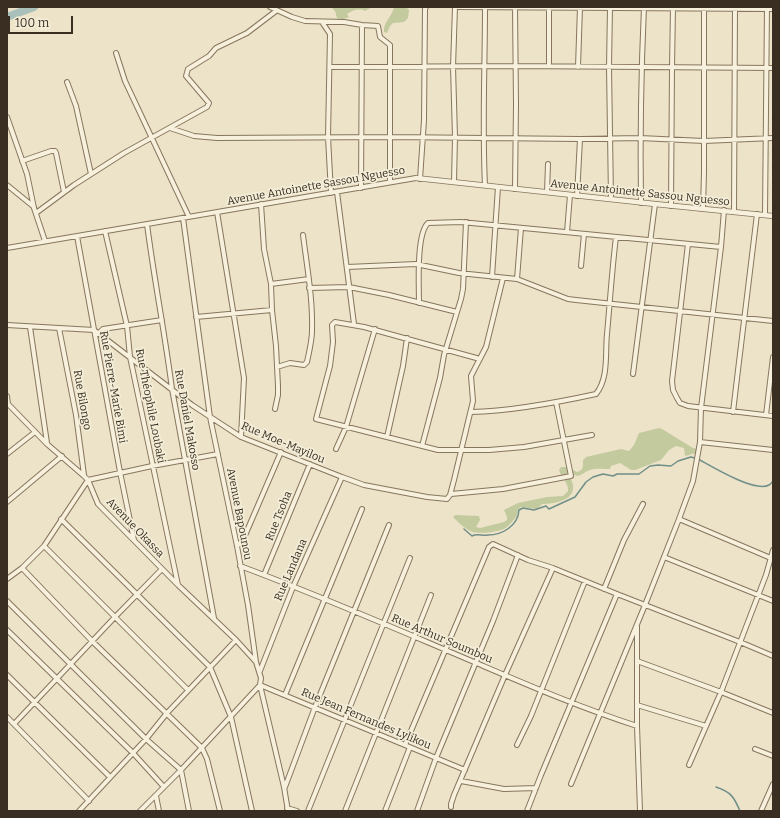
<!DOCTYPE html>
<html>
<head>
<meta charset="utf-8">
<style>
	body { margin:0 }
	#map { position:relative; width:780px; height:818px; overflow:hidden; background:#ece3c9; font-family:Bitter,serif }
	canvas { display:block }
	.frame { position:absolute; inset:0; border:8px solid #392e21; pointer-events:none }
	.scale { position:absolute; left:8px; top:16px; width:65px; height:18px; box-sizing:border-box; border:2px solid #392e21; border-top:0; padding-left:5px; font-size:12px; line-height:14px; white-space:nowrap; color:#392e21; -webkit-text-stroke:3px #f4edd8; paint-order:stroke }
</style>
</head>
<body>
<div id="map">
<canvas width="780" height="818"></canvas>
<div class="frame"></div>
<div class="scale">100 m</div>
</div>
<script>
const ctx = document.querySelector('canvas').getContext('2d');
ctx.lineJoin = 'round';
function paint(path, color) {
  ctx.fillStyle = color;
  ctx.fill(path, 'evenodd');
}
function trace(path, color, width, dash) {
  ctx.strokeStyle = color;
  ctx.lineWidth = width;
  ctx.lineCap = dash ? 'butt' : 'round';
  ctx.setLineDash(dash || []);
  ctx.stroke(path);
}
function label(font, color, halo, rows, align = 'center') {
  ctx.font = font + ' Bitter,serif';
  ctx.lineWidth = 3.5;
  ctx.setLineDash([]);
  ctx.textBaseline = 'middle';
  ctx.strokeStyle = halo;
  ctx.fillStyle = color;
  for (const [text, x, y, turn = 0] of rows) {
    ctx.save();
    ctx.translate(x, y);
    ctx.rotate((+turn || 0) * Math.PI / 180);
    ctx.textAlign = isNaN(turn) ? turn : align;
    if (halo) ctx.strokeText(text, 0, 0);
    ctx.fillText(text, 0, 0);
    ctx.restore();
  }
}
paint(new Path2D(`
	M 331,7 L 372,7 L 365,11 C 360,8 352,10 347,14 L 349,17 L 341,20 L 337,18 L 335,11 Z
	M 394,7 L 406,7 L 409,10 L 408,18 L 404,22 L 393,23 L 390,26 L 387,33 L 384,32 C 383,22 392,17 394,7 Z
	M 659,428 L 662,429 L 693,448 L 697,449 L 696,453 L 685,456 L 684,448 L 676,446 L 669,450 L 661,460 L 635,470 L 631,470 L 620,463 L 611,466 L 610,469 C 604,469 595,468 590,470 C 582,472 580,480 572,473 L 570,476 C 571,480 574,485 573,489 C 572,501 552,504 542,504 L 537,509 L 521,507 C 518,509 518,511 517,515 C 515,519 511,523 507,527 C 501,532 481,534 473,532 C 466,530 458,522 453,517 L 455,515 L 479,516 L 480,520 L 476,527 L 480,528 L 504,522 L 507,520 L 507,517 L 504,510 L 518,503 L 547,497 L 563,496 L 568,491 C 569,483 561,478 559,470 L 561,467 L 567,467 L 577,472 C 584,470 583,466 583,460 L 586,457 L 621,449 L 629,451 L 634,445 L 639,433 Z`), '#c3ca9e');
trace(new Path2D(`
	M 464,529 L 472,536 C 477,533 482,536 488,535 C 502,535 518,526 519,510 L 523,508 L 534,510 L 546,506 L 549,509 L 575,497 L 586,482 L 593,477 L 603,474 L 613,476 L 617,474 L 639,474 L 650,466 L 658,465 L 671,466 L 678,461 L 691,457 L 698,459 C 711,466 755,493 769,485 C 771,484 772,482 773,481
	M 716,787 C 731,792 734,797 740,811`), '#708f88', 1.5);
trace(new Path2D(`
	M 7,17 L 34,7`), '#aac1bb', 8);
const minor = new Path2D(`
	M 270,7 L 292,17 L 305,21 L 344,22 L 362,25 L 378,26 L 380,37 L 390,45 L 390,182
	M 458,7 L 773,9
	M 485,7 C 485,67 482,126 485,185
	M 610,7 L 609,67 L 611,199
	M 322,22 L 330,34 L 328,137 L 331,193
	M 116,53 L 125,81 L 189,217
	M 549,66 L 549,7
	M 330,67 L 516,66 L 773,68
	M 578,67 L 580,7
	M 67,82 L 76,106 L 91,174
	M 7,117 L 27,174 L 34,208 L 45,241
	M 170,128 L 194,136 L 217,138 L 391,137 L 580,139 L 640,138 L 704,141 L 773,138
	M 22,161 L 51,151 L 55,151 L 56,153 L 64,192
	M 420,179 L 424,120 L 425,9 L 426,7
	M 454,182 L 455,137 L 453,67 L 455,7
	M 7,185 L 34,207
	M 361,188 L 362,25
	M 515,189 L 516,104 L 515,7
	M 337,192 L 354,324
	M 547,192 L 548,164
	M 577,196 L 580,139
	M 641,203 C 640,138 641,73 644,7
	M 261,204 L 264,249 L 271,284 L 272,310 L 276,346 L 278,386 L 278,395 L 275,409
	M 671,206 L 672,68 L 673,7
	M 703,209 L 704,172 L 704,7
	M 217,212 L 244,378 L 241,437
	M 734,212 L 735,7
	M 36,213 L 74,185 L 124,153 L 207,107 L 209,103 L 186,76 L 188,69 L 209,56 L 216,48 L 247,33 L 276,11
	M 765,215 L 767,7
	M 183,218 L 210,417 L 237,546 L 248,605 L 256,662 L 261,678 L 260,685 L 284,787 L 288,811
	M 147,224 C 154,279 165,334 172,389 L 214,618
	M 105,231 L 127,326 L 130,357 L 178,585
	M 567,232 L 570,195
	M 77,236 L 120,472 L 134,540
	M 688,244 L 672,381 L 673,390 L 677,398 L 680,403 L 688,406 L 773,416
	M 7,248 L 416,178
	M 581,266 L 584,234
	M 347,267 L 416,264 L 459,273 L 517,279 L 568,299 L 576,300 L 773,321
	M 492,277 L 498,187
	M 517,279 L 521,228
	M 271,284 L 309,279
	M 309,288 L 349,287 L 389,295 L 457,312
	M 419,303 C 419,286 416,234 428,223 L 461,222 L 721,247
	M 196,317 L 272,310
	M 7,325 L 94,330 L 192,405 L 241,437 L 342,477 L 364,485 L 427,497 L 447,499 L 450,495 L 454,480 L 473,401 L 471,376 L 486,347 L 503,278
	M 30,327 L 47,443
	M 59,328 L 76,415 L 84,475
	M 98,334 L 103,329 L 162,320
	M 480,359 L 364,327 L 335,322 L 332,325 L 333,342 L 330,366 L 316,419 L 438,450 L 489,450 L 524,447 L 592,435
	M 277,367 L 290,363 L 304,365 L 307,362 C 309,352 312,341 312,331 C 313,299 307,267 303,235
	M 633,374 L 655,204
	M 7,396 L 8,404
	M 7,403 L 47,444 L 84,476 L 88,480 L 98,504 L 178,585 L 236,640 L 256,662
	M 471,412 C 513,411 555,403 596,394 C 609,378 605,353 607,334 C 610,302 612,269 616,237
	M 733,412 L 738,370 L 757,214
	M 766,415 L 773,357
	M 387,437 L 403,366 L 407,338
	M 700,442 L 773,450
	M 422,446 L 440,378 L 444,355 L 461,299 L 463,289 L 466,222
	M 336,449 L 346,427 L 375,329
	M 7,454 L 35,432
	M 88,480 L 152,466 L 218,454
	M 451,494 L 503,489 L 571,476 L 556,402
	M 7,502 L 62,456
	M 61,519 L 210,667 L 231,717 L 252,811
	M 679,519 L 773,559
	M 44,546 L 188,690
	M 237,546 L 243,540 L 281,452
	M 664,557 L 773,601
	M 240,566 C 319,595 396,629 474,662 C 528,685 581,708 637,726
	M 22,568 L 92,641 L 202,748 L 207,759 L 220,811
	M 264,575 L 310,464
	M 7,579 L 22,568 L 44,546 L 88,480
	M 604,589 L 624,540 L 643,504
	M 7,601 L 146,739 L 181,770 L 189,811
	M 637,626 L 637,726 L 640,811
	M 7,630 L 133,753 L 164,787
	M 637,661 L 721,692 L 773,713
	M 260,671 L 293,587 L 342,477
	M 7,675 L 110,777
	M 285,695 L 362,509
	M 637,705 L 706,726
	M 7,717 L 89,801
	M 14,724 L 115,617 L 162,569
	M 405,745 L 489,547 L 493,544 L 528,560 L 553,568 L 617,594 L 740,642 L 773,656
	M 517,745 L 531,716 L 585,581
	M 755,749 L 773,756
	M 689,765 L 721,692 L 766,575 L 773,550
	M 461,781 L 504,789 L 536,788
	M 571,784 L 645,605 L 679,519 L 693,481 L 700,442 L 701,408 L 721,247 L 724,210
	M 285,787 L 315,707 L 389,525
	M 156,796 L 159,811
	M 451,807 L 451,804 L 454,795 L 505,675 L 553,568
	M 287,808 L 297,811
	M 79,811 L 146,739 L 167,713 L 236,640
	M 140,811 L 181,770 L 260,685 L 465,770
	M 308,811 L 410,558
	M 345,811 L 431,595
	M 385,811 L 410,747
	M 417,811 L 436,758 L 493,621 L 518,555
	M 527,811 L 541,775 L 617,594
	M 761,811 L 773,784`);
const tertiary = new Path2D(`
	M 416,178 L 655,204 L 773,216`);
trace(minor, '#87765f', 6);
trace(tertiary, '#87765f', 6);
trace(minor, '#f7f0dc', 4);
trace(tertiary, '#f7f0dc', 4.5);
label('11px', '#392e21', '#f4edd8', [
	["Avenue Antoinette Sassou Nguesso",316,186,-10],
	["Avenue Antoinette Sassou Nguesso",640,193,6],
	["Rue Pierre-Marie Bimi",113,387,80],
	["Rue Bilongo",82,400,80],
	["Rue Théophile Loubaki",150,406,79],
	["Rue Daniel Makosso",187,420,80],
	["Rue Moe-Mayilou",283,443,23],
	["Avenue Bapounou",239,514,79],
	["Rue Tsoha",279,516,-68],
	["Avenue Okassa",135,528,46],
	["Rue Landana",291,570,-67],
	["Rue Arthur Soumbou",442,639,23],
	["Rue Jean Fernandes Lylikou",366,719,23]
]);
</script>
</body>
</html>
